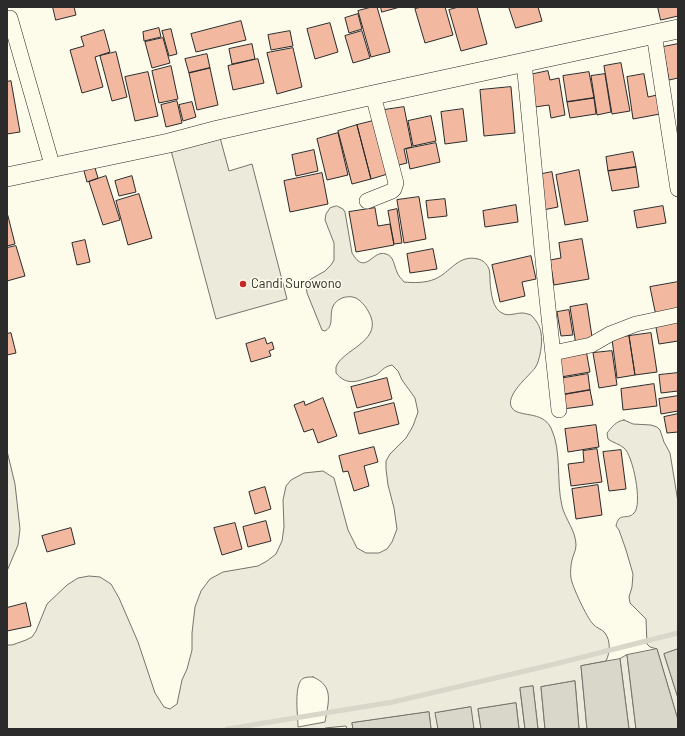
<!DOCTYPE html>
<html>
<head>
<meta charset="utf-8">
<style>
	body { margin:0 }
	#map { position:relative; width:685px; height:736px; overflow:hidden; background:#fdfbea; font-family:Barlow,sans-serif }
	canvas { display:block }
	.frame { position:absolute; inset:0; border:8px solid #2b2b2b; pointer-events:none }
</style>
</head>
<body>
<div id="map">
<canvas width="685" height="736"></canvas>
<div class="frame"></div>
</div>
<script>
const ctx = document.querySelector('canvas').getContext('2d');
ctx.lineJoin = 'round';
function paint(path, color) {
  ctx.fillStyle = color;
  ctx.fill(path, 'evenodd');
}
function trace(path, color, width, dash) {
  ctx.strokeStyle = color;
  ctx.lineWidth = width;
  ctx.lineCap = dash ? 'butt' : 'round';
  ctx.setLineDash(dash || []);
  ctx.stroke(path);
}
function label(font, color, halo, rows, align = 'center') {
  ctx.font = font + ' Barlow,sans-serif';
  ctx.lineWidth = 3;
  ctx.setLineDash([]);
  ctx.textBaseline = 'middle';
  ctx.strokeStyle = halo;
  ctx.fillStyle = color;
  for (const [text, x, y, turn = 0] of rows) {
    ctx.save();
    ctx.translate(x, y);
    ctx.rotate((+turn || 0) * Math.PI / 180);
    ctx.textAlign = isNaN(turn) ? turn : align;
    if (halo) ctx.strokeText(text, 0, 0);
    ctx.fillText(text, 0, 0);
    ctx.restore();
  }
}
const green = new Path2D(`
	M 218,130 L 229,171 L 252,164 L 287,299 L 216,319 L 169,143 Z
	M 337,206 L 343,209 L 345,212 L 352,253 C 366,277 372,249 386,254 C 394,256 394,266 397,272 C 398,276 402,279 404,282 C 414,283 426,283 435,279 C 450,273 458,254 478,259 C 483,260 487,264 489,269 C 490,273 490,277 490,281 C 491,292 492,310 504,314 C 510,316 516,313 522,313 C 525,313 528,314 531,315 C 536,320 540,326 541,333 C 543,342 540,361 535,368 C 529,376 504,396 512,408 C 519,418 542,410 551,428 C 562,451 556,481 562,506 C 565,519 576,531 576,545 C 576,551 573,555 572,560 C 571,564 570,573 571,578 C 572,586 587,618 593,624 C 596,628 602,629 605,633 C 611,641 610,653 606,661 L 581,666 L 587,729 L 579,729 L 575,681 L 541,687 L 545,729 L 538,729 L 533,686 L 520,689 L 525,729 L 519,729 L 516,703 L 478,709 L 481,729 L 474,729 L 470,707 L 436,713 L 438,729 L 431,729 L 429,712 L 352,723 L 353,729 L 347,729 L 346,726 L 325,728 L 326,729 L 7,729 L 7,645 L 12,645 L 26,640 L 32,637 L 36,631 L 47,604 L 67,585 L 78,578 L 89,576 L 100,577 L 111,584 L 119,598 L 138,642 L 155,693 L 164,707 L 170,709 L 177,704 L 182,680 L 187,669 L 192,650 L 192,633 L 195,607 L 201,591 L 210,579 L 223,572 L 258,566 L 267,561 L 276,554 L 282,541 L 284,527 L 283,500 L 286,486 L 291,480 L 304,473 L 323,471 L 334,478 L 348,530 L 357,548 L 366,553 L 379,553 L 387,549 L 392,542 L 397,529 L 394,508 L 388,485 L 386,469 L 386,461 L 390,454 L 406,438 L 413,426 L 418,412 L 415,398 L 402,380 L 398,371 L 392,365 C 383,367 382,371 376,375 C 373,376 370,377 367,378 C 354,383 345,384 336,373 C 336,371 336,369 336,367 C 342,350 380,342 371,317 C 368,310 365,305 359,300 C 354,296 348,296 342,298 C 323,307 338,324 325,331 L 322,330 L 307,293 L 306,285 L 311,279 L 325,271 L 331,265 L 334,260 L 334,243 L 325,220 L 326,214 L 330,208 ZM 313,677 C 335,686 328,703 325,722 L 298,727 C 298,717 293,682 304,678 C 306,677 311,677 313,677 Z
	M 624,420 L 633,424 L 651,425 L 657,427 L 660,430 L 664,442 L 670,453 L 678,502 L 678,649 L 664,654 L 678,698 L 678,720 L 657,649 L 650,647 L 647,644 L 646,619 L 630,603 L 629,597 L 632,587 L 633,574 L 626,550 L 619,530 L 616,526 C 619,511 627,521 634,513 C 643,505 633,455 624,448 C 620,444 613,443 608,439 L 607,433 C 612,427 616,421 624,420 Z
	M 7,451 L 15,484 L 20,529 L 18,545 L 7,571 Z
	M 627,655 L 636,729 L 629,729 L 620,659 Z`);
paint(green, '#ecebdb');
trace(green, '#74746e', 1);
const water = new Path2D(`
	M 657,649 L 678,720 L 678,729 L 636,729 L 627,655 Z
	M 678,649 L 678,698 L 664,654 Z
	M 620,659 L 629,729 L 587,729 L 581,666 Z
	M 575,681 L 579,729 L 545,729 L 541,687 Z
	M 533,686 L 538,729 L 525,729 L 520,688 Z
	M 516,703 L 519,729 L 481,729 L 478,709 Z
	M 471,707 L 474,729 L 438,729 L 435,713 Z
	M 429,712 L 431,729 L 353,729 L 352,723 Z`);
paint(water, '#d8d7c9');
trace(water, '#74746e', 1);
trace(new Path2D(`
	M 227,729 L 393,702 L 555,664 L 678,633`), '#d8d7c9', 5);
const building = new Path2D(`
	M 53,7 L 74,7 L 76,15 L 56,20 Z
	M 372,7 L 377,7 L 390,52 L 371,57 L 358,11 Z
	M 381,7 L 400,7 L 382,12 Z
	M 422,7 L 445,7 L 453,35 L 425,43 L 415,9 Z
	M 459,7 L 477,7 L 487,44 L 461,51 L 449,10 Z
	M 509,7 L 538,7 L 542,21 L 516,28 Z
	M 658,7 L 678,7 L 678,16 L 661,20 Z
	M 358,14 L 362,29 L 349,33 L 345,18 Z
	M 241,21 L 246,40 L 196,52 L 191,34 Z
	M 330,23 L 338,52 L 315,59 L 307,29 Z
	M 159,28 L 161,37 L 144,41 L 143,32 Z
	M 171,29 L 177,54 L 169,56 L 162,31 Z
	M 104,30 L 110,52 L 95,57 L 103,87 L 82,93 L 70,50 L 84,46 L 81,37 Z
	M 290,31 L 293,46 L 271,50 L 268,35 Z
	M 362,31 L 370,58 L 353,63 L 345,36 Z
	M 163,38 L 170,63 L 152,68 L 145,42 Z
	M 252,44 L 255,59 L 232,64 L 229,49 Z
	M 678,44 L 678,78 L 669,80 L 663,47 Z
	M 293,48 L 302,87 L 277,94 L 267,53 Z
	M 116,52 L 127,97 L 112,101 L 100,56 Z
	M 207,54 L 210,68 L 189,73 L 185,59 Z
	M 258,59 L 264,83 L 233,90 L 228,66 Z
	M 621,63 L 630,111 L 612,114 L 604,66 Z
	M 171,66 L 178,99 L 159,103 L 152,71 Z
	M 210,68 L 218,105 L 197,110 L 189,73 Z
	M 548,71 L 550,80 L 559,78 L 565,115 L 551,118 L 549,105 L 535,107 L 529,75 Z
	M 148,72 L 158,116 L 135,121 L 125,77 Z
	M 589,72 L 594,98 L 567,102 L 563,76 Z
	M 605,74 L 611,112 L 597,115 L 591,76 Z
	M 644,74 L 648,97 L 657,95 L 660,114 L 633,119 L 627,77 Z
	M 11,81 L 20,132 L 7,134 L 7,82 Z
	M 511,87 L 515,133 L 484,136 L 480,90 Z
	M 594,98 L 596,114 L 570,118 L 567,102 Z
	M 177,101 L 182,123 L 166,127 L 161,105 Z
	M 192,102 L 196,117 L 183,121 L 179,105 Z
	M 404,107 L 412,147 L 404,149 L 407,163 L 395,166 L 384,110 Z
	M 463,109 L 467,141 L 445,144 L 441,112 Z
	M 431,116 L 436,141 L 413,146 L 408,121 Z
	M 377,120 L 391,173 L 371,179 L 357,125 Z
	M 357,125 L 371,179 L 352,184 L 338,131 Z
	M 338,133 L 348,175 L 327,180 L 317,139 Z
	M 436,143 L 440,162 L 410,169 L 406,149 Z
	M 314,150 L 318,171 L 296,176 L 292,155 Z
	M 633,152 L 636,167 L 608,171 L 606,157 Z
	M 636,167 L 639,187 L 612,191 L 608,171 Z
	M 95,168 L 98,178 L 87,182 L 84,171 Z
	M 579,170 L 588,221 L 565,225 L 556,175 Z
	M 552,172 L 558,207 L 543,210 L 537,175 Z
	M 322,173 L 328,204 L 290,212 L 284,181 Z
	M 106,176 L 120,220 L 103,225 L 89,182 Z
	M 132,176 L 136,192 L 119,196 L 115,181 Z
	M 139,194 L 152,238 L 128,245 L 116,201 Z
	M 419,197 L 426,239 L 404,243 L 397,200 Z
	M 445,199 L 447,216 L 428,218 L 426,201 Z
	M 516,205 L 518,222 L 485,227 L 483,211 Z
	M 663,206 L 666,223 L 637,228 L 634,211 Z
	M 375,208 L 378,226 L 390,224 L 394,245 L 356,252 L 349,212 Z
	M 397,209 L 402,243 L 394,244 L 388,211 Z
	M 8,216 L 15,244 L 7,246 L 7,217 Z
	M 582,239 L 589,279 L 554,285 L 550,260 L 561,258 L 559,243 Z
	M 85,240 L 90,262 L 77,265 L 72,243 Z
	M 16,246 L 25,276 L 7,281 L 7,248 Z
	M 433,249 L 437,269 L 410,273 L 407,254 Z
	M 531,256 L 536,279 L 522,282 L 525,296 L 500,302 L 492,265 Z
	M 678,282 L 678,312 L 656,316 L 650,287 Z
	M 587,304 L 593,343 L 576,345 L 570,307 Z
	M 569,310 L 573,335 L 561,336 L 557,312 Z
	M 678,319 L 678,341 L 659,344 L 655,322 Z
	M 11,333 L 16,353 L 7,355 L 7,334 Z
	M 651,333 L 657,372 L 635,375 L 629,336 Z
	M 629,336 L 635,375 L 617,378 L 612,339 Z
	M 265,338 L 267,344 L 272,342 L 274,349 L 269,351 L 271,356 L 251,362 L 246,344 Z
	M 586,350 L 590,372 L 561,377 L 557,356 Z
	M 612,351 L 617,385 L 599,388 L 593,353 Z
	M 678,373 L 678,391 L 661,393 L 659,375 Z
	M 588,374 L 590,390 L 561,395 L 558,379 Z
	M 387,378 L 392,399 L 357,408 L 351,387 Z
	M 654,384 L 657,406 L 623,410 L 621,389 Z
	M 590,390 L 593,405 L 563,409 L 561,395 Z
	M 678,396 L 678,411 L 661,414 L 659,399 Z
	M 323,398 L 337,436 L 318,443 L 313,429 L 304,432 L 294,405 L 304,401 L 305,405 Z
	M 394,403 L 399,424 L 359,434 L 354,413 Z
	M 678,414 L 678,432 L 667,433 L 664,417 Z
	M 596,425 L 599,447 L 568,452 L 565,429 Z
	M 374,447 L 378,462 L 364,466 L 369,486 L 354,491 L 348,471 L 343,472 L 339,456 Z
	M 597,449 L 602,482 L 571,486 L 568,464 L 584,462 L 583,451 Z
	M 621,450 L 626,489 L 609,491 L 603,452 Z
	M 598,485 L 602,515 L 576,519 L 572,489 Z
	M 265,487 L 271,509 L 255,514 L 249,492 Z
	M 266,521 L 271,541 L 248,547 L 243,527 Z
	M 235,523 L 242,549 L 222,555 L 214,528 Z
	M 71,528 L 75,544 L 47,552 L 42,536 Z
	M 26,603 L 31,626 L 7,631 L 7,608 Z`);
paint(building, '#f2b8a0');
trace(building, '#2b2b2b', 1);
const minor = new Path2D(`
	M 10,18 L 53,168
	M 654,34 L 678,189
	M 524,62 L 545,280 L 559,410
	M 367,201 L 392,191 L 394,189 L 396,183 L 373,95
	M 553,353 L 591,345 L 610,334 L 636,324 L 678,315`);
const tertiary = new Path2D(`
	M 7,177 L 169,143 L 218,130 L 373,95 L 678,29`);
trace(minor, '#2b2b2b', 16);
trace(tertiary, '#2b2b2b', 20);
trace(minor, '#fdfbea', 15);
trace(tertiary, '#fdfbea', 19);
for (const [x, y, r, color] of [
	[243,284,4,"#c62828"]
]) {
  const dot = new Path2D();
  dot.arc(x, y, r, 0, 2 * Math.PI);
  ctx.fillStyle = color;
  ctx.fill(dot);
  trace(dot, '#fdfbea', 1.5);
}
label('13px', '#2b2b2b', '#fdfbea', [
	["Candi Surowono",251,284]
], 'left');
</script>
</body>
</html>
